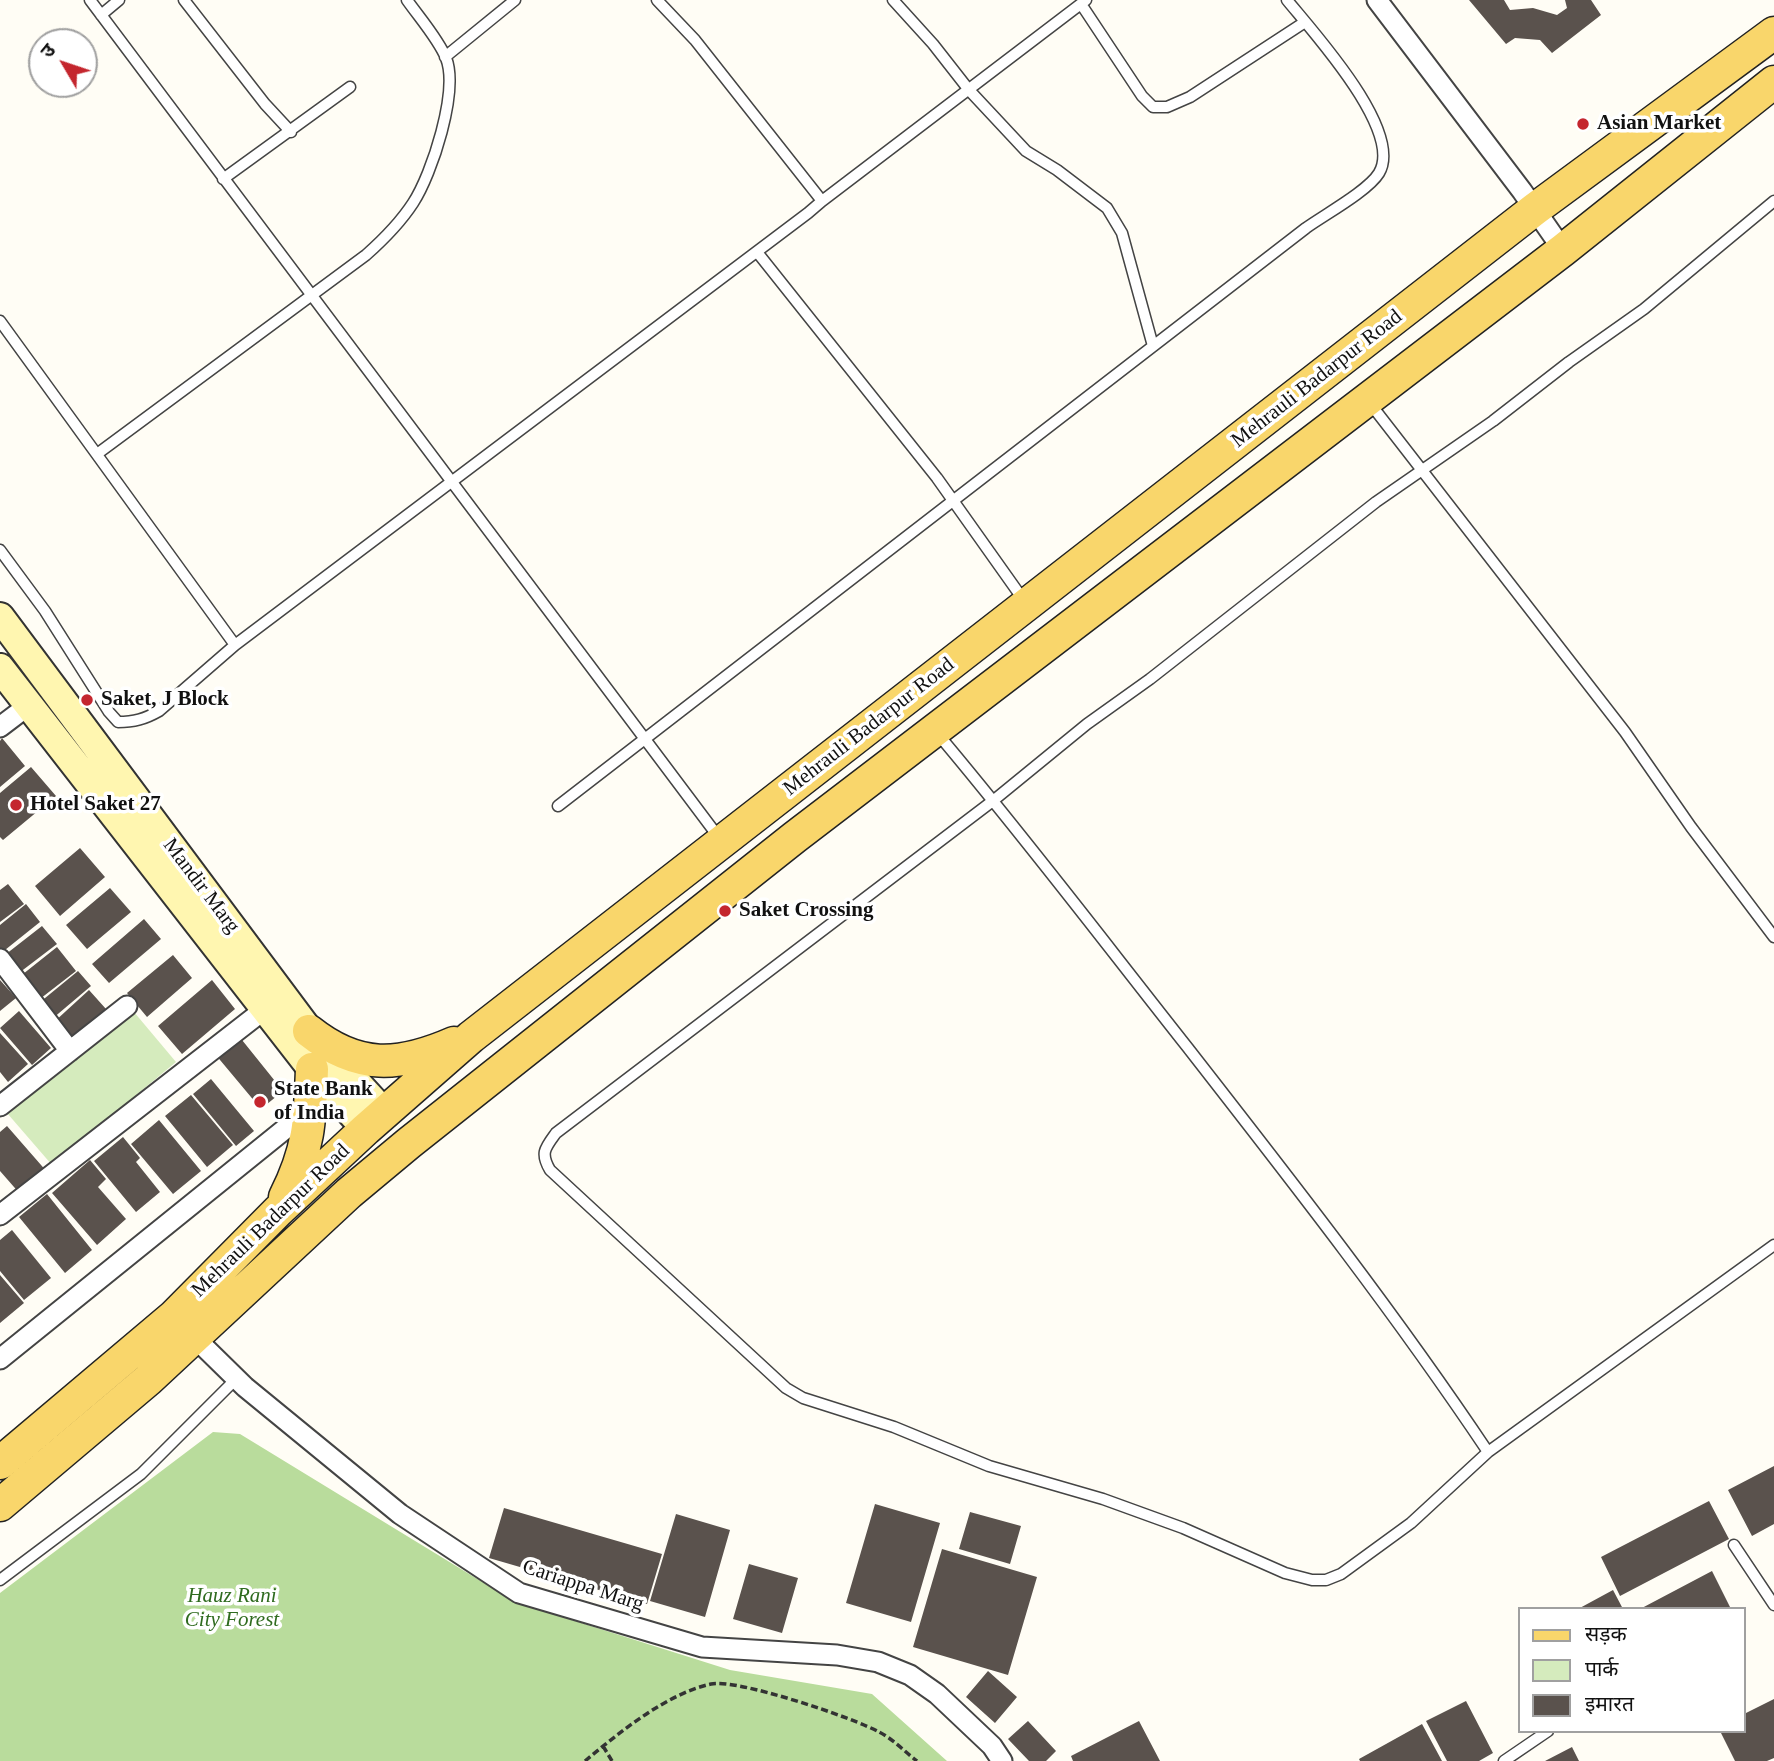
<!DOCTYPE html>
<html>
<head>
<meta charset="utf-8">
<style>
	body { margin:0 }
	#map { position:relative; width:1774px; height:1761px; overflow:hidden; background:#fffdf5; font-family:"Times New Roman","Noto Sans Devanagari",serif }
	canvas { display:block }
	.legend { position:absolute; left:1518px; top:1607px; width:228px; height:126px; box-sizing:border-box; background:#fff; border:2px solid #a0a0a0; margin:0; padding:9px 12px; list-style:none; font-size:21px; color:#111 }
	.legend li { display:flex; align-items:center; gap:14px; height:35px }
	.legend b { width:35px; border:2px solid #a0a0a0 }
	.north { position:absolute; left:28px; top:28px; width:70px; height:70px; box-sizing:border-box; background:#fff; border:2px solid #a0a0a0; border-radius:50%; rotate:309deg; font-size:19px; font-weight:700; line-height:28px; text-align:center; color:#111 }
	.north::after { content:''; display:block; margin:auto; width:24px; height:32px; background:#c4262e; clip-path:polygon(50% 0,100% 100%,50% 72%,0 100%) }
</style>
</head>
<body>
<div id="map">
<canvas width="1774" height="1761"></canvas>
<ul class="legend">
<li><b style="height:9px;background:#f9d66b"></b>सड़क</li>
<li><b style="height:19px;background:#d5ebbd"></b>पार्क</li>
<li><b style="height:19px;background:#5a524d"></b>इमारत</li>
</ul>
<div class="north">उ</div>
</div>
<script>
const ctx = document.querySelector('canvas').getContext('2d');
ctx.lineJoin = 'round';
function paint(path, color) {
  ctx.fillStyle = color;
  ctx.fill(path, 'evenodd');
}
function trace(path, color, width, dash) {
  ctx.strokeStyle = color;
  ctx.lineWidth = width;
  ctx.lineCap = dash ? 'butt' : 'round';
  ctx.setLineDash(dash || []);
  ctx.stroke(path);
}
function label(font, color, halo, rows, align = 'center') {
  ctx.font = font + ' "Times New Roman",serif';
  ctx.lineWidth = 7;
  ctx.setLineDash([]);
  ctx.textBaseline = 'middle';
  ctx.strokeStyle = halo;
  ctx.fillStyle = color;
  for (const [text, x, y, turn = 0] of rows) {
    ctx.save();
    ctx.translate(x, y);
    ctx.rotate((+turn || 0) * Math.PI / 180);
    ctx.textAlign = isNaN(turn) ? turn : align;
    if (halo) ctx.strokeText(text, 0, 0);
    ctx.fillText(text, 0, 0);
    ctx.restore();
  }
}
paint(new Path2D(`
	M 134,1012 L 176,1062 L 52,1165 L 7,1113 Z`), '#d5ebbd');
paint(new Path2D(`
	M 213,1432 L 240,1434 L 515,1602 L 730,1670 L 872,1694 L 947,1761 L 0,1761 L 0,1593 Z`), '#b9dc9c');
paint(new Path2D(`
	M 1469,0 L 1504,0 L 1510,10 L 1533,8 L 1557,15 L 1567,8 L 1565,0 L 1591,0 L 1601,15 L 1552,53 L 1540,40 L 1515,38 L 1506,44 Z
	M 2,738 L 25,766 L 0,787 L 0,741 Z
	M 31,767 L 56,796 L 3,840 L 0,837 L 0,793 Z
	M 80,848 L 105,877 L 60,916 L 35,886 Z
	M 8,884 L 24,904 L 0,922 L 0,890 Z
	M 110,888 L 131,912 L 87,949 L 66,925 Z
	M 26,904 L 40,922 L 0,954 L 0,925 Z
	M 144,919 L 161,939 L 109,983 L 92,964 Z
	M 42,926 L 57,944 L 15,976 L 1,958 Z
	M 57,947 L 76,971 L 36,1002 L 18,978 Z
	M 173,955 L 192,978 L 147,1017 L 127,993 Z
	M 78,971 L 91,986 L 52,1019 L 39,1003 Z
	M 0,980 L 16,998 L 0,1011 Z
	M 212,980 L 235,1009 L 182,1054 L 158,1026 Z
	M 89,990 L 106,1009 L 70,1040 L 54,1022 Z
	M 19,1011 L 51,1048 L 32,1065 L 0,1028 Z
	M 0,1033 L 28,1064 L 8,1082 L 0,1072 Z
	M 238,1035 L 283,1091 L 261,1109 L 215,1054 Z
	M 211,1079 L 254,1131 L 236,1146 L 193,1094 Z
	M 191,1095 L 233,1145 L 207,1167 L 165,1116 Z
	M 159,1120 L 201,1171 L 173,1194 L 131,1144 Z
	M 7,1126 L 48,1173 L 21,1195 L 0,1171 L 0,1132 Z
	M 123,1137 L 140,1158 L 136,1162 L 160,1192 L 136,1212 L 94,1161 Z
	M 90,1160 L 106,1179 L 98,1187 L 126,1219 L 97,1245 L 52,1193 Z
	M 47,1194 L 92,1250 L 65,1273 L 19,1217 Z
	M 12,1230 L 51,1278 L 24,1300 L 0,1271 L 0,1240 Z
	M 0,1275 L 24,1303 L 0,1323 Z
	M 1774,1466 L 1774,1524 L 1752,1536 L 1728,1490 Z
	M 1709,1501 L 1729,1539 L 1620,1596 L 1601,1557 Z
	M 875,1504 L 940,1523 L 911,1622 L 846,1603 Z
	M 504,1508 L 662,1554 L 647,1604 L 489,1558 Z
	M 970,1512 L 1021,1526 L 1010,1564 L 959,1549 Z
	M 676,1514 L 730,1530 L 705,1617 L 650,1601 Z
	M 942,1549 L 1037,1577 L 1008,1675 L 913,1647 Z
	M 749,1564 L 798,1578 L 782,1633 L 733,1619 Z
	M 1712,1571 L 1731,1609 L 1640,1609 Z
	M 1613,1590 L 1623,1609 L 1578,1609 Z
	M 988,1671 L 1017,1697 L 995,1723 L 966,1697 Z
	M 1774,1699 L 1774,1758 L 1767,1761 L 1735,1761 L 1720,1731 L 1744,1731 L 1744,1714 Z
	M 1466,1701 L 1493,1753 L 1479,1761 L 1447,1761 L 1426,1721 Z
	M 1028,1721 L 1056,1751 L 1046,1761 L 1029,1761 L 1008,1739 Z
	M 1139,1721 L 1160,1761 L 1073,1761 L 1071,1756 Z
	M 1422,1724 L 1442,1761 L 1360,1761 L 1359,1759 Z
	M 1572,1747 L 1579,1761 L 1545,1761 Z`), '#5a524d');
const lane = new Path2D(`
	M 90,0 L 720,839
	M 184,0 L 265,104 L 291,132
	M 893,0 L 933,44 L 969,90 L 1026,151 L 1057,170 L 1107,208 L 1122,233 L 1153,346
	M 1081,4 L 1142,96 L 1153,107 L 1167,107 L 1190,97 L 1305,22
	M 101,15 L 119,0
	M 445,57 L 515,0
	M 223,179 L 350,87
	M 822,201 L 1086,0
	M 1774,201 L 1644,309 L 1569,362 L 1493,421 L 1376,502 L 1150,679 L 1087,724 L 994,800 L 556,1133 C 545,1148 540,1153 550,1170 L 786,1388 L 803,1398 L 894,1427 L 989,1466 L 1103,1499 L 1183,1528 L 1285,1573 L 1312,1580 L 1326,1580 L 1341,1574 L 1411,1523 L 1488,1452 L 1774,1245
	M 757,252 L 937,478 L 1025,602
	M 0,321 L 235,645
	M 1369,402 L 1625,732 L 1691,827 L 1774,937
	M 97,454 L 366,255 C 384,239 400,223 413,203 C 432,174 459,91 446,58 C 439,40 419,17 407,0
	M 0,550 L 45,611 L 109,712 L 118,722 C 134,722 145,719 159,711 L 235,645 L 808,213 L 822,201 L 695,40 L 657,0
	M 937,733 C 1024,836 1105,943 1188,1048 C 1291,1180 1395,1313 1488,1452
	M 558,806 L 1306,228 C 1324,215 1368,191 1379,173 C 1404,131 1313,32 1287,0
	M 1734,1545 L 1774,1605
	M 0,1580 L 141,1474 L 236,1379
	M 1504,1761 L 1548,1731`);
const street = new Path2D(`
	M 1377,0 L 1522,191 L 1563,250
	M 0,727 L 29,705
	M 0,959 L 70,1051
	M 0,1106 L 127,1006
	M 0,1215 L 265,1009
	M 195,1338 L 245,1387 L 400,1514 L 519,1593 L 702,1647 L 837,1655 L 878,1662 L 910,1675 L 937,1694 L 992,1746 L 1002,1761
	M 0,1359 L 311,1108`);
const secondary = new Path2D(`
	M 0,617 L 309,1031 L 385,1114
	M 0,668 L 312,1069 L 366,1129`);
const primary = new Path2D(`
	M 309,1031 C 358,1070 399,1067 454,1043
	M 285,1197 C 309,1150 310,1121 312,1069
	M 0,1463 L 174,1316 L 278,1211 L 366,1129 L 471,1037 L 1535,209 L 1774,33
	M 0,1505 L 148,1380 L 349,1193 L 409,1143 L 795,837 L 1563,250 L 1774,82`);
trace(lane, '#444', 13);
trace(street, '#444', 23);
trace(secondary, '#333', 32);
trace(primary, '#222', 35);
trace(new Path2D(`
	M 603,1746 L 612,1761
	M 585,1761 C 620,1732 666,1694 711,1684 C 736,1678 854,1718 879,1732 C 893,1739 905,1752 917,1761`), '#333', 3.5, [7, 3.5]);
trace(lane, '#fff', 10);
trace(street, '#fff', 19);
trace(secondary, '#fff6b0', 28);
trace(primary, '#f9d66b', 32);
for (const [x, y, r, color] of [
	[1583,124,7,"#c4262e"],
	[87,700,7,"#c4262e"],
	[16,805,7,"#c4262e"],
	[725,911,7,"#c4262e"],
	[260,1102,7,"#c4262e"]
]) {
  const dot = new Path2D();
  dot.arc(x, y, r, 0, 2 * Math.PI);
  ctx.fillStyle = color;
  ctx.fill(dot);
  trace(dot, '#fff', 2.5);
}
label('bold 21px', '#111', '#fff', [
	["Asian Market",1597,124],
	["Saket, J Block",101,700],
	["Hotel Saket 27",30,805],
	["Saket Crossing",739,911],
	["State Bank",274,1090],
	["of India",274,1114]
], 'left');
label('21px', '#111', '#fff', [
	["Mehrauli Badarpur Road",1317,379,-38],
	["Mehrauli Badarpur Road",869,727,-38],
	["Mandir Marg",201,886,53],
	["Mehrauli Badarpur Road",271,1221,-44],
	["Cariappa Marg",583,1586,18]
]);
label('italic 21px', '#2f6b1f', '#fff', [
	["Hauz Rani",232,1596],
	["City Forest",232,1620]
]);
</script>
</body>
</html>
